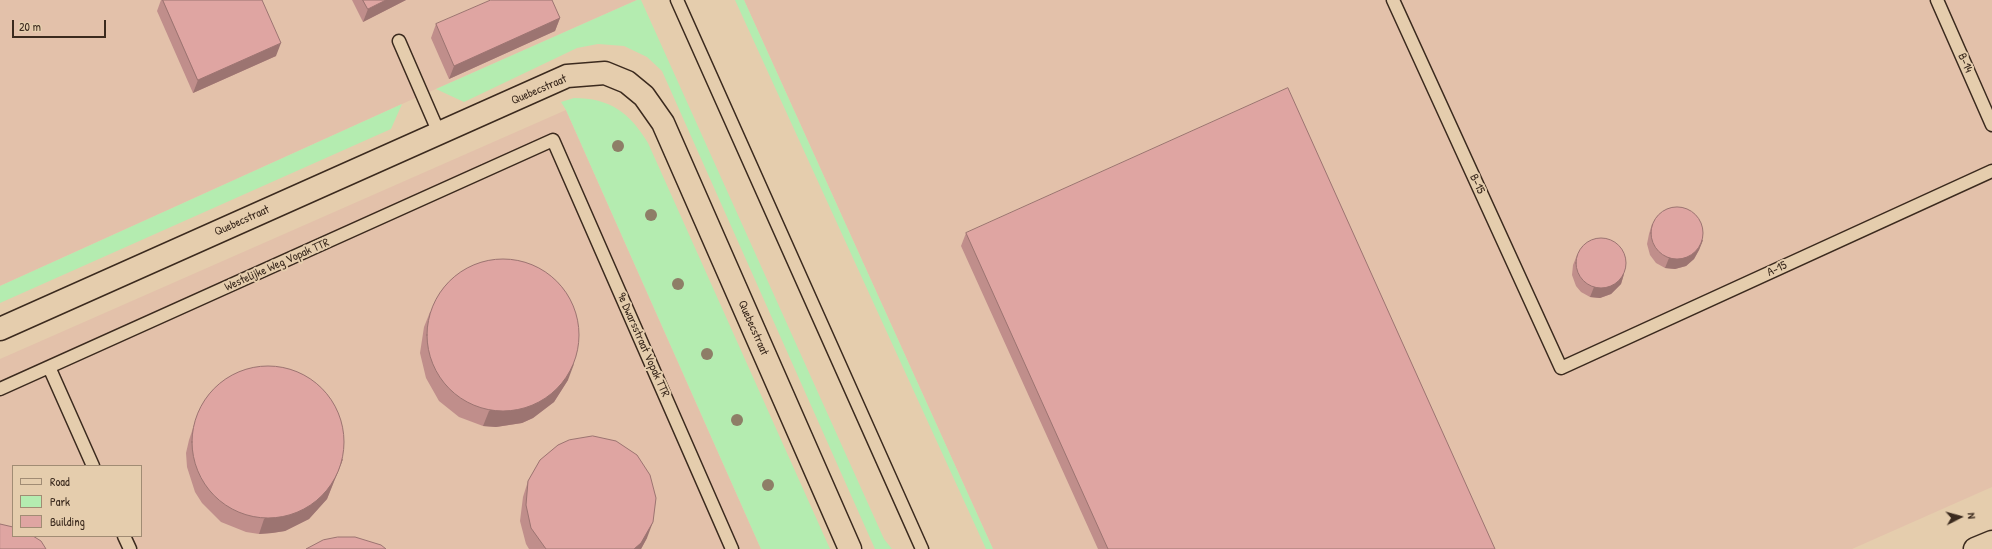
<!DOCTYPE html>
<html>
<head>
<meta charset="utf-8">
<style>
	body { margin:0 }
	#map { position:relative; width:1992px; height:549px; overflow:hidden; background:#e5cdad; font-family:"Patrick Hand",sans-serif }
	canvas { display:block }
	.legend { position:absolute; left:12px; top:465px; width:130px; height:72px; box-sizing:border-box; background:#e5cdad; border:1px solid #a18c74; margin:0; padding:5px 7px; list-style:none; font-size:12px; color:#3b2a1e }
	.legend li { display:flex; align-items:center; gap:8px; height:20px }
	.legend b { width:20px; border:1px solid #a18c74 }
	.north { position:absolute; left:1940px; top:497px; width:40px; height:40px; -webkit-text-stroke:3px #e5cdad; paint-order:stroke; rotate:84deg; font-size:11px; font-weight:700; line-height:16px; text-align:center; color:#3b2a1e }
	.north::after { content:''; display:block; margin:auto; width:14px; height:18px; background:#3b2a1e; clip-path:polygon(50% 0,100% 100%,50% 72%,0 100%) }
	.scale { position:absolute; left:12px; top:20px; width:94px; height:18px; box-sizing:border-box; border:2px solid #3b2a1e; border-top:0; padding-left:5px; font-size:12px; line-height:14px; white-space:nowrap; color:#3b2a1e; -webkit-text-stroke:3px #e5cdad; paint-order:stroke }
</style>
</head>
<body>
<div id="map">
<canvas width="1992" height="549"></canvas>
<ul class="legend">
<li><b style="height:5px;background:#e5cdad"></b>Road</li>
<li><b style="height:11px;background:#b4ecb0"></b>Park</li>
<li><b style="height:11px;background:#dfa5a2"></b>Building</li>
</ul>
<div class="north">N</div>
<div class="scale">20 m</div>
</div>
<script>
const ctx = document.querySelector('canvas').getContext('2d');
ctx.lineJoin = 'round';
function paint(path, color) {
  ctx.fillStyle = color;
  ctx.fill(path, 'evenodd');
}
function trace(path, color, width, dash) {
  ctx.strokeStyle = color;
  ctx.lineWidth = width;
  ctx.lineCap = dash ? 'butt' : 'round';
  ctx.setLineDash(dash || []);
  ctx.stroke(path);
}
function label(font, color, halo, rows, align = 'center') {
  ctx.font = font + ' "Patrick Hand",sans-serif';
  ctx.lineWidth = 4;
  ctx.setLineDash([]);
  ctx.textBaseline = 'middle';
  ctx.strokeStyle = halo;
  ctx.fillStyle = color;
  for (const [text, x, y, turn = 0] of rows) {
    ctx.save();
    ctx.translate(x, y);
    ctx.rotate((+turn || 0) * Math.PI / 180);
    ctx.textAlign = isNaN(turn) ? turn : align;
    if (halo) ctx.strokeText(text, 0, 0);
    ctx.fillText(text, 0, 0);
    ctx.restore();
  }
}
paint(new Path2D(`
	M 0,0 L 637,0 L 402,104 L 0,286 Z
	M 744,0 L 1992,0 L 1992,487 L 1852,549 L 993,549 Z
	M 566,110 L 761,549 L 0,549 L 0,359 ZM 13,466 L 141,466 L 141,536 L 13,536 Z`), '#e3c1aa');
paint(new Path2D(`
	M 637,0 L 641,0 L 884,539 L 892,549 L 875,549 L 662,71 L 647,57 L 624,46 L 598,44 L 577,48 L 464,102 L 436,89 Z
	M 735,0 L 744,0 L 993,549 L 986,549 Z
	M 574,98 C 610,98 630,113 648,143 L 830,549 L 761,549 L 566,110 L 561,102 Z
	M 402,104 L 391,129 L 0,303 L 0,286 Z`), '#b4ecb0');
const service = new Path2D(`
	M 677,0 L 922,549
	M 1393,0 L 1561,368 L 1992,171
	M 1937,0 L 1992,125
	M 399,41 L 439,133
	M 49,367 L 93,466
	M 0,389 L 553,140 L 732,549
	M 124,536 L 130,549`);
const minor = new Path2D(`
	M 0,329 L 567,76 L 605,73 L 627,82 L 644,96 L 663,123 L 850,549
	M 1975,549 L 1992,542`);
trace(service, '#3b2a1e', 15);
trace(minor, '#3b2a1e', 25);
trace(service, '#e5cdad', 12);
trace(minor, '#e5cdad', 22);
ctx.fillStyle = '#8e7e67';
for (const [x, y] of [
	[618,146],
	[651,215],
	[678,284],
	[707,354],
	[737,420],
	[768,485]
]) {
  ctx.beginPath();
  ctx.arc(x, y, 6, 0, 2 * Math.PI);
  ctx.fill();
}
paint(new Path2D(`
	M 161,0 L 262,0 L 276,56 L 193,93 L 157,11 Z
	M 352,0 L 406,0 L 363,22 Z
	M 560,18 L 555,31 L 449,79 L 431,38 L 436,24 Z
	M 1652,224 L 1703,240 L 1699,250 L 1694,259 L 1686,266 L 1675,269 L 1665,268 L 1656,263 L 1650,255 L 1647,244 L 1649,234 Z
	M 966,233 L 1495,549 L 1098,549 L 961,246 Z
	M 1577,255 L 1624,274 L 1621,284 L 1611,294 L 1600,298 L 1590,297 L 1581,292 L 1576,286 L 1572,275 L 1573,265 Z
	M 430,312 L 568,380 L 554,402 L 533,418 L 522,423 L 496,427 L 483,426 L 459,417 L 439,401 L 426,378 L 420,353 L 424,327 Z
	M 194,425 L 343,459 L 327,499 L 309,519 L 285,531 L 272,533 L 259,534 L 246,532 L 221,522 L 202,503 L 195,492 L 187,467 L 186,453 L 189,440 Z
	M 528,481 L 647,538 L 641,549 L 529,549 L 526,544 L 520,521 L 523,497 Z`), '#c08e8b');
paint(new Path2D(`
	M 386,0 L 406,0 L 363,22 L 368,9 Z
	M 560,18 L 555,31 L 449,79 L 454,66 Z
	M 281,43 L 276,56 L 193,93 L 198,80 Z
	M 1703,240 L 1699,250 L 1694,259 L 1686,266 L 1675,269 L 1665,268 L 1669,258 Z
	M 1624,274 L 1621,284 L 1611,294 L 1600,298 L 1590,297 L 1594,287 Z
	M 574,364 L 568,380 L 554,402 L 533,418 L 522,423 L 496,427 L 483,426 L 489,411 Z
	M 343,459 L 327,499 L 309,519 L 285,531 L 272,533 L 259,534 L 264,519 Z
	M 653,522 L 647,538 L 641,549 L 634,549 Z`), '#9c7471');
const building = new Path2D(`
	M 163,0 L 262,0 L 281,43 L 198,80 Z
	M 363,0 L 386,0 L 368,9 Z
	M 491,0 L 552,0 L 560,18 L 454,66 L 436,24 Z
	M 1288,88 L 1495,549 L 1108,549 L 966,233 Z
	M1651 233a26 26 0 1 1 52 0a26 26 0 1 1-52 0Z
	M1576 263a25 25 0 1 1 50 0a25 25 0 1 1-50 0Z
	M427 335a76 76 0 1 1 152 0a76 76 0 1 1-152 0Z
	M192 442a76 76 0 1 1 152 0a76 76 0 1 1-152 0Z
	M 593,436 L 616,441 L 637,455 L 650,475 L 656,498 L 653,522 L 641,543 L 634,549 L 546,549 L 531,528 L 526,505 L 528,481 L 540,460 L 558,445 L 569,440 Z
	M 0,524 L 13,527 L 13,536 L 33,536 L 41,541 L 46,549 L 0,549 Z
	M 338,537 L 355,537 L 381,545 L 386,549 L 306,549 L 323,540 Z`);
paint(building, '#dfa5a2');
trace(building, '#9c7471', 1);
label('12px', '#3b2a1e', '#e5cdad', [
	["B-14",1965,63,66],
	["Quebecstraat",539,90,-23],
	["B-15",1477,184,65],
	["Quebecstraat",242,221,-24],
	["Westelijke Weg Vopak TTR",277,265,-24],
	["A-15",1777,269,-25],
	["Quebecstraat",753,328,66],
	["9e Dwarsstraat Vopak TTR",643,345,66]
]);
</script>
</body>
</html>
